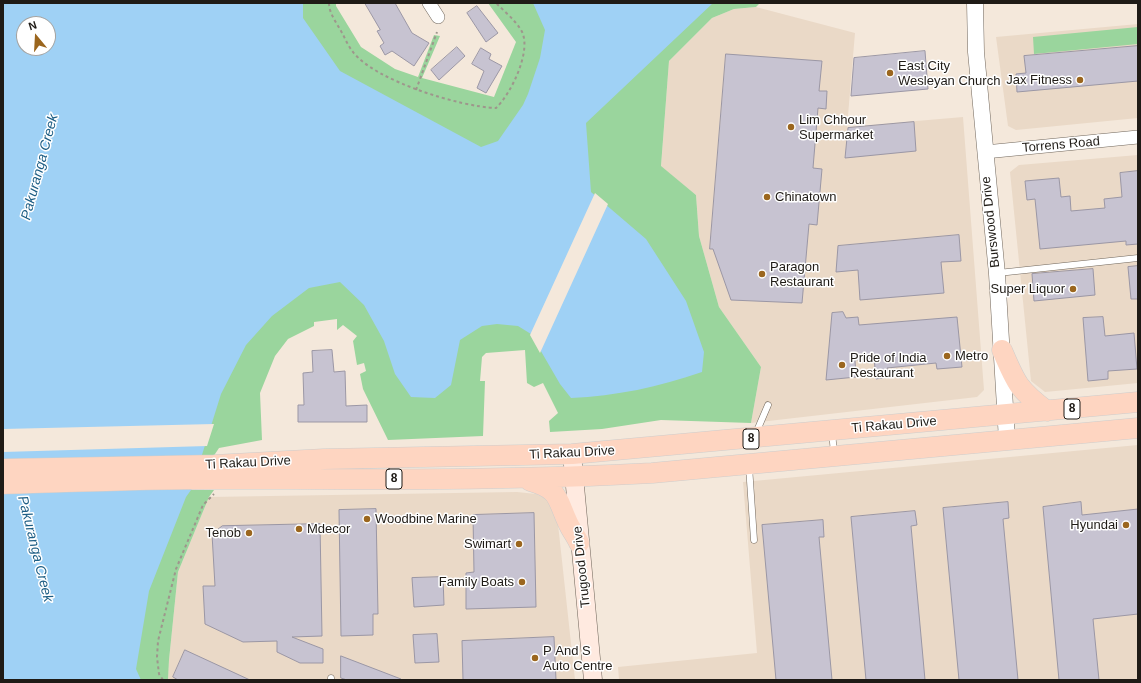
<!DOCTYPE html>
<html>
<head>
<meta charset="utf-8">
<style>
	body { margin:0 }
	#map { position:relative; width:1141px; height:683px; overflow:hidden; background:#f4e8db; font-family:Helvetica,sans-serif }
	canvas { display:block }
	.frame { position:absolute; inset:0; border:4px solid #1f1b16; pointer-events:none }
	.north { position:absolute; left:16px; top:16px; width:40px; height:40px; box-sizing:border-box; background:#fff; border:1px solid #a5a4a2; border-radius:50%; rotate:342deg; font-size:11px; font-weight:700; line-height:16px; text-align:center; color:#1f1b16 }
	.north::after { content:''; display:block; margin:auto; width:14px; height:18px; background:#9b661e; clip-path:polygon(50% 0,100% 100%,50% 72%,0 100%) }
</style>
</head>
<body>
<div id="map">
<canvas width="1141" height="683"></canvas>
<div class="frame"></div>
<div class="north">N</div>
</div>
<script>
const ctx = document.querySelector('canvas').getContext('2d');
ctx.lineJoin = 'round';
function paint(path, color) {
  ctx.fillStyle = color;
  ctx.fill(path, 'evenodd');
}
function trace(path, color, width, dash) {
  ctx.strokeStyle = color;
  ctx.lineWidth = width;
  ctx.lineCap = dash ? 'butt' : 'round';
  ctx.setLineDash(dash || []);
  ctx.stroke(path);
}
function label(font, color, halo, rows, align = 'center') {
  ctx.font = font + ' Helvetica,sans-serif';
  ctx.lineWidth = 3;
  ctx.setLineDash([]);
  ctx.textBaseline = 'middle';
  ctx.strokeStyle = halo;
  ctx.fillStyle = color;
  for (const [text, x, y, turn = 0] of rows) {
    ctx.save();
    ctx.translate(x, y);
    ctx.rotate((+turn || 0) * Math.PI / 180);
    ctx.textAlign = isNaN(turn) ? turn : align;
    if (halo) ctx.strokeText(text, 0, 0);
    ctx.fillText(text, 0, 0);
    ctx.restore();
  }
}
paint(new Path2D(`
	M 756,7 L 855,33 L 847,127 L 963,117 L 984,390 L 977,397 L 751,423 L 761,367 L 719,307 L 699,236 L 696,195 L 661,167 L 669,61 L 712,18 L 734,9 Z
	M 1138,24 L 1138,118 L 1016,130 L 1008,126 L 996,37 Z
	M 1138,155 L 1138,383 L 1045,392 L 1031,381 L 1010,172 L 1019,165 Z
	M 1138,445 L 1138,680 L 619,680 L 618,667 L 757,653 L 743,482 Z
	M 517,492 L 536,494 L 547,499 L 557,515 L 575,680 L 168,680 L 169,660 L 178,572 L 209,497 Z`), '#ead9c7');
paint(new Path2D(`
	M 139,3 L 336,3 L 336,6 L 361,47 L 395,69 L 418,77 L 434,35 L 440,36 L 422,78 L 494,97 L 516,42 L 488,3 L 760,3 L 756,7 L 734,9 L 712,18 L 669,61 L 661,166 L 696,195 L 699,236 L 719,307 L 761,367 L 751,423 L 661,420 L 602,429 L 550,432 L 549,421 L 558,413 L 543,383 L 534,387 L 527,383 L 525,350 L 486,353 L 482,357 L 480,381 L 485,381 L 483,436 L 388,440 L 363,389 L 360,374 L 366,371 L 364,363 L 357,365 L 353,341 L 357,336 L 343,325 L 337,330 L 337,319 L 314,322 L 314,326 L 288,339 L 275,356 L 260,393 L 262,440 L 219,448 L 191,490 L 214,490 L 209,497 L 178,572 L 169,660 L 168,680 L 81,680 Z
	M 1138,27 L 1138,44 L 1034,54 L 1033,37 Z`), '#9ad59d');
paint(new Path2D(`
	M 3,3 L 303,3 L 303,18 L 340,71 L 481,147 L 498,141 L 523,105 L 528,94 L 540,58 L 545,30 L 533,3 L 713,3 L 586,123 L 591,192 L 646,239 L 686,301 L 704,352 L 702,372 C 659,387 616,396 571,398 L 560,384 L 531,334 L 518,326 L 497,324 L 482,326 L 460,340 L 451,385 L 435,398 L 411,397 L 395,374 L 384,341 L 364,305 L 340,282 L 309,288 L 272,316 L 246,345 L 221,394 L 191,490 L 186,497 L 149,591 L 136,669 L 141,680 L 3,680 ZM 24,24 L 48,24 L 48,48 L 24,48 Z`), '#9fd1f5');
paint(new Path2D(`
	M 595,193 L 608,204 L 540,353 L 530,335 Z
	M 214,424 L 207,446 L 3,452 L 3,429 Z`), '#f4e8db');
const building = new Path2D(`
	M 365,3 L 395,3 L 412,33 L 429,43 L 414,66 L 392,51 L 385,55 L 380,46 L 384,43 L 377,31 L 380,30 Z
	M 477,6 L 498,33 L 486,42 L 467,13 Z
	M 1138,46 L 1138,81 L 1017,92 L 1016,74 L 1026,73 L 1024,56 Z
	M 457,47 L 465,56 L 439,80 L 431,70 Z
	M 481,48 L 491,54 L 489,59 L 502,66 L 486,93 L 477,88 L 484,71 L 472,64 Z
	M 925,51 L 928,89 L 851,96 L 854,58 Z
	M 726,54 L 822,61 L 819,91 L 827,91 L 826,109 L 818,108 L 813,168 L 822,169 L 817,225 L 809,224 L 802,303 L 731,300 L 713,249 L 710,249 Z
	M 914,122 L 916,151 L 845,158 L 848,128 Z
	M 1138,171 L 1138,244 L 1126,245 L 1126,241 L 1040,249 L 1035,199 L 1027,200 L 1025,181 L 1059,178 L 1061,197 L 1070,196 L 1071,211 L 1105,208 L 1104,199 L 1122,197 L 1120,173 Z
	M 959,235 L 961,261 L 941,262 L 944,293 L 860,300 L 858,270 L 836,272 L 838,246 Z
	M 1138,266 L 1138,299 L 1131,299 L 1128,267 Z
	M 1093,269 L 1095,295 L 1034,301 L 1032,274 Z
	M 843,312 L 846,318 L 858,317 L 859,325 L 957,317 L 962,367 L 937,369 L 936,363 L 887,368 L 888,377 L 876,379 L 874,358 L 855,360 L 856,377 L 826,380 L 832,313 Z
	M 1103,317 L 1105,336 L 1134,333 L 1137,369 L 1108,371 L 1108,379 L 1088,381 L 1083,318 Z
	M 332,350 L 334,372 L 345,371 L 346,406 L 367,405 L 367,422 L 298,422 L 298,405 L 304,405 L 303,373 L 313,372 L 312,351 Z
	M 1008,502 L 1009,518 L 1003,519 L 1018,680 L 959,680 L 943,508 Z
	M 1081,502 L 1082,515 L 1138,509 L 1138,614 L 1093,619 L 1099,680 L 1059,680 L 1043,507 Z
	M 376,509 L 378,614 L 373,614 L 373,635 L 341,636 L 339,510 Z
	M 915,511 L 917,525 L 911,526 L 925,680 L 866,680 L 851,517 Z
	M 534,513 L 536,607 L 466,609 L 466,573 L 474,572 L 473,515 Z
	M 823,520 L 824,537 L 819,537 L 832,680 L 776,680 L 762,525 Z
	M 320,524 L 322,636 L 292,637 L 323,649 L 323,663 L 300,663 L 277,652 L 277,641 L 243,642 L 205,624 L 203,586 L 215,586 L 212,534 L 222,526 Z
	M 443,577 L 444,605 L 414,607 L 412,578 Z
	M 437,634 L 439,662 L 415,663 L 413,635 Z
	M 554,637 L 556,680 L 463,680 L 462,641 Z
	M 185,650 L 250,680 L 178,680 L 173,677 Z
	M 341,656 L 401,679 L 401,680 L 347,680 L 341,678 Z`);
paint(building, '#c7c3d1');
trace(building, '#9b97a5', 1);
const service = new Path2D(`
	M 998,273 L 1138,258
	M 832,432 L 834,453
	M 756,433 L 768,405
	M 749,466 L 754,540
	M 331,678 L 331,680`);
const minor = new Path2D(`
	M 429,3 L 438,17
	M 985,152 L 1138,137`);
const tertiary = new Path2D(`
	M 975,3 L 976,52 L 997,274 L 1007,440`);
const secondary = new Path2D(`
	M 572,454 L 593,680`);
const primary = new Path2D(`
	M 1002,350 C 1016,383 1018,389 1047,411
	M 3,469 L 214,465 L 324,459 L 572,454 L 1138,402
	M 530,481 C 560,490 556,497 568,523 C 571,530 576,536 579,543
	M 3,484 C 74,482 144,479 215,479 C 361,479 506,481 652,473 L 1138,428`);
trace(service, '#70665b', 7);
trace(minor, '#70665b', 14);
trace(tertiary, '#70665b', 17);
trace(secondary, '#70665b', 19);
trace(primary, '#cecdcc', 21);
trace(new Path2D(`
	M 329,3 C 329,13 336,22 341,31 C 345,38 348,46 353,52 C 375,81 461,107 496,108 C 511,94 533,49 521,30 C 515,20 504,11 496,3
	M 416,90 L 437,32
	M 163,680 L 159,674 L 157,657 L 158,641 L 176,569 L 203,505 L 214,494`), '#9e968c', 2, [3, 3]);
trace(service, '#fff', 6);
trace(minor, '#fff', 13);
trace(tertiary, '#fff', 16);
trace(secondary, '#ffeae0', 18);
trace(primary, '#fed5c1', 20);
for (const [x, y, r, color] of [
	[890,73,4,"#9b661e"],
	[1080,80,4,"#9b661e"],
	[791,127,4,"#9b661e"],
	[767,197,4,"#9b661e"],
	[762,274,4,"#9b661e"],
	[1073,289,4,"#9b661e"],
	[947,356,4,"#9b661e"],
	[842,365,4,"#9b661e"],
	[367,519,4,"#9b661e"],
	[1126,525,4,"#9b661e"],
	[299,529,4,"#9b661e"],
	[249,533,4,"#9b661e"],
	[519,544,4,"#9b661e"],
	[522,582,4,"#9b661e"],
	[535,658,4,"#9b661e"]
]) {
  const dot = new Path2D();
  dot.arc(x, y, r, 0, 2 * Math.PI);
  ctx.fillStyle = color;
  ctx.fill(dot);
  trace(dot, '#fff', 1.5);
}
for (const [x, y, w] of [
	[1072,409,16],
	[751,439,16],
	[394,479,16]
]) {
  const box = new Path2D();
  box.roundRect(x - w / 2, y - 10, w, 20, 3);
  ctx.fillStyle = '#fff';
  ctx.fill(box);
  trace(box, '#1f1b16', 1);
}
label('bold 12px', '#1f1b16', null, [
	["8",1072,409],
	["8",751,439],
	["8",394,479]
]);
label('13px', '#1f1b16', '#fff', [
	["East City",898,66],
	["Wesleyan Church",898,81],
	["Jax Fitness",1072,80,"right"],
	["Lim Chhour",799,120],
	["Supermarket",799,135],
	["Chinatown",775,197],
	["Paragon",770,267],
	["Restaurant",770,282],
	["Super Liquor",1065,289,"right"],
	["Metro",955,356],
	["Pride of India",850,358],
	["Restaurant",850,373],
	["Woodbine Marine",375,519],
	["Hyundai",1118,525,"right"],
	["Mdecor",307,529],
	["Tenob",241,533,"right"],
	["Swimart",511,544,"right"],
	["Family Boats",514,582,"right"],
	["P And S",543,651],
	["Auto Centre",543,666]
], 'left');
label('13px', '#1f1b16', '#fff', [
	["Torrens Road",1061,145,-5],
	["Burswood Drive",991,222,-96],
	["Ti Rakau Drive",894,425,-5],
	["Ti Rakau Drive",572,453,-3],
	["Ti Rakau Drive",248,463,-3],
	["Trugood Drive",582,567,-96]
]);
label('italic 14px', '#1c5d84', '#fff', [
	["Pakuranga Creek",40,167,-75],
	["Pakuranga Creek",35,549,76]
]);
</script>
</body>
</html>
